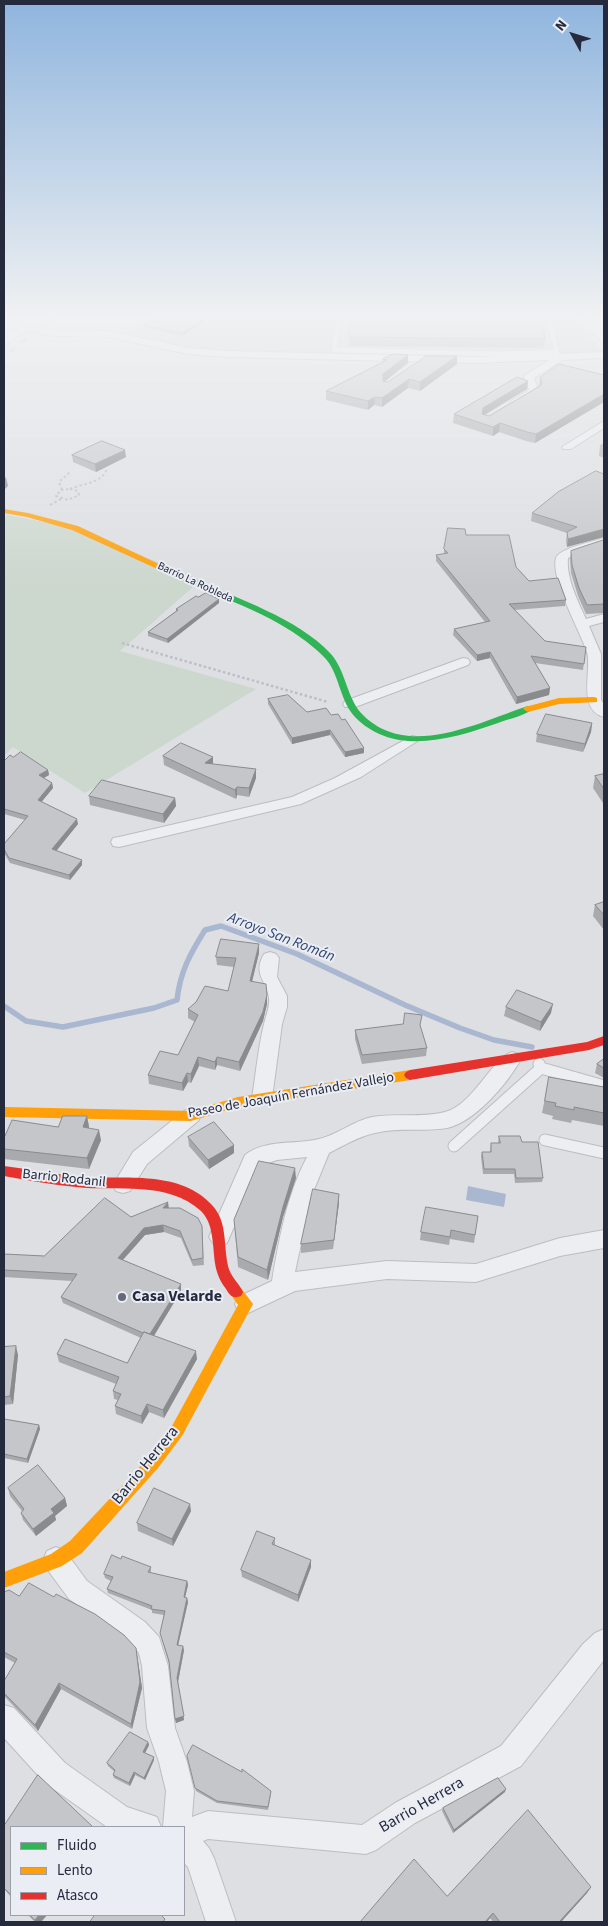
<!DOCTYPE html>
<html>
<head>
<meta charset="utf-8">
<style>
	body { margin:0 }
	#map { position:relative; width:608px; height:1926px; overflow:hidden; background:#dedfe3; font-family:"Source Sans 3",sans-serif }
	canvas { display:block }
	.frame { position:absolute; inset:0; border:5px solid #252a3d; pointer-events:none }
	.legend { position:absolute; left:10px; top:1826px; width:175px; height:90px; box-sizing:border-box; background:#eaedf4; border:1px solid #9b9fab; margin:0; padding:6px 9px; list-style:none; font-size:15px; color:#252a3d }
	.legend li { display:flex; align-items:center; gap:10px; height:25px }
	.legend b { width:25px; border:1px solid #9b9fab }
	.north { position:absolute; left:548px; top:10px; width:50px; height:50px; -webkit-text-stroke:4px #eaedf4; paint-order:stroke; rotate:309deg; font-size:14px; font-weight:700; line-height:20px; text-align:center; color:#252a3d }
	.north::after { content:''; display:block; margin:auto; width:18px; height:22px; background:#252a3d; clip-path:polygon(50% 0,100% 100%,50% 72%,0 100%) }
</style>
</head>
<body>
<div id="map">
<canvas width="608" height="1926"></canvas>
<div class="frame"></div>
<ul class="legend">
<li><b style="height:6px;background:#30b455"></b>Fluido</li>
<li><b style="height:6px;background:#ff9f0a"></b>Lento</li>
<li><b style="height:6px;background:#e5322d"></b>Atasco</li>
</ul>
<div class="north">N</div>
</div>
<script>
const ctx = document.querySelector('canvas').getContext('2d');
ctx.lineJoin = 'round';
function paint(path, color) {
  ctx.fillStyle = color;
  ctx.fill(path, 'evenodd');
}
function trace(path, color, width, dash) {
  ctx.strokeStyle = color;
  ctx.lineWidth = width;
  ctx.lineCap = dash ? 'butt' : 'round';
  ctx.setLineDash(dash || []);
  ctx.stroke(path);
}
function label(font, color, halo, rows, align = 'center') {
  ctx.font = font + ' "Source Sans 3",sans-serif';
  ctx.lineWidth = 4;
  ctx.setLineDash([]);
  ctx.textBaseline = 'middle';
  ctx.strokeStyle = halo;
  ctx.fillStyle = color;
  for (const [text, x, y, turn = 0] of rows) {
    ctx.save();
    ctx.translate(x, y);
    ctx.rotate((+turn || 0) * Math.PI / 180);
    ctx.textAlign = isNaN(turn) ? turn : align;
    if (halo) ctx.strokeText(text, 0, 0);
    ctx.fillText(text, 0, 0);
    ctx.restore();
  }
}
paint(new Path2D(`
	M 155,316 L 572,316 L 604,352 L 487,358 L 305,355 L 189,350 L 122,336 Z`), '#cfd2da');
paint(new Path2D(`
	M 7,515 L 75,528 L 201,580 L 120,651 L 256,689 L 85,793 L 13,747 L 4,756 L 4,520 Z`), '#ccd7ce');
paint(new Path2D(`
	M 468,1186 L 506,1194 L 504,1207 L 466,1200 Z`), '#aab7d0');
trace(new Path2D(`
	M 4,1006 L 26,1021 L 63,1027 L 154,1008 L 177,1000 C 180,972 190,954 205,930 L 221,926 L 297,954 L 405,1005 L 460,1028 L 494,1040 L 532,1047`), '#aab7d0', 5.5);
const laneFar1 = new Path2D(`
	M 340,316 L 334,350 L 500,354 L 557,352 L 548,316
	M 594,328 L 604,327`);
const lane = new Path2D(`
	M 539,1064 L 541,1068 L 604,1086
	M 545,1140 L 604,1153
	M 454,1146 L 541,1068`);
const street = new Path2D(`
	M 578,316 L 587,316 L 604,334 L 604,342 L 601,341 Z
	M 4,321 L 52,330 L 109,331 L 188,348 L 227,351 L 476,357 L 604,352 L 604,358 L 563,360 L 534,378 L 539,391 L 515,406 L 510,403 L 511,401 L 529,390 L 524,377 L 525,375 L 549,360 L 476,363 L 227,357 L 188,354 L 109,337 L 52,336 L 27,331 L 4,345 L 4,338 L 17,329 L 4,327 Z
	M 604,421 L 604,428 L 571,449 L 563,449 L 562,447 Z
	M 604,538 L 604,546 L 570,557 L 568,558 C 566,578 578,601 586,619 L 604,614 L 604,622 L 589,626 L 601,654 L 601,700 L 604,704 L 604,717 C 577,710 592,671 587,652 C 580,631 550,578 556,558 C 558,549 594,541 604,538 Z
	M 463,658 L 468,659 L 470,662 L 468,665 L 355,707 L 345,707 L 343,704 L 345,701 Z
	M 412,736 L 417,737 L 419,740 L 361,777 L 301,804 L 119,847 L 113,846 L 111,842 L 113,838 L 119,837 L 292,797 L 335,778 Z
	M 270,952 L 276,954 L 279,958 L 277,977 L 287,996 L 287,1007 L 282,1024 L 272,1098 L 269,1103 L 262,1105 L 255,1103 L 252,1098 C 256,1074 258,1048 264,1024 C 266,1015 270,1007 269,998 C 267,981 252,974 264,954 Z
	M 512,1052 L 519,1054 L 521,1059 C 508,1083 475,1122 447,1128 C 424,1132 398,1127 375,1133 C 359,1136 343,1146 329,1153 L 311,1197 L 295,1272 L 387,1261 L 476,1264 L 560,1238 L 604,1230 L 604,1248 L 560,1256 L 476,1282 L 387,1279 L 295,1291 L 246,1314 L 238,1311 L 235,1304 L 238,1297 L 272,1281 C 279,1239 287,1195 307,1157 L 277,1160 L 260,1166 L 227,1243 L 220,1246 L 213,1243 L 209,1237 L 245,1155 C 265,1139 295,1145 319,1139 C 337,1135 353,1121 372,1117 C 396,1113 422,1118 445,1112 C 473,1105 492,1058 512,1052 Z
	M 191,1108 L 198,1111 L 201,1116 L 198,1121 L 147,1164 L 130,1191 L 123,1193 L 116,1191 L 113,1185 L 133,1152 L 184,1111 Z
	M 56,1547 L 65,1551 L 87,1581 L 145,1622 L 159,1637 L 168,1666 L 175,1728 L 187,1762 L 194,1791 L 192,1817 L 208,1811 L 362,1825 L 395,1803 L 501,1746 L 583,1644 L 595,1633 L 604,1629 L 604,1660 L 521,1766 L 415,1823 L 376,1850 L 366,1854 L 208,1839 L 203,1841 L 209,1848 L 214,1858 L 236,1922 L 206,1922 L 188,1867 L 184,1863 L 184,1827 L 163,1827 L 166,1791 L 159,1762 L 147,1728 L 142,1666 L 139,1653 L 127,1640 L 69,1599 L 47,1569 L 43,1560 L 47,1551 Z
	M 4,1705 L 14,1708 L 65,1763 L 127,1807 L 157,1817 L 161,1827 L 107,1827 L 45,1783 L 4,1738 Z`);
trace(laneFar1, '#bcbdc1', 6);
trace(lane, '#bcbdc1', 13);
trace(street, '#bcbdc1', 2);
trace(new Path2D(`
	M 70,489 L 78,491 L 79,495 L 68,500 L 56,496 L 61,490 Z
	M 70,489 C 83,483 101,484 107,469
	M 62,490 L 59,482 L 71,471
	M 50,505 L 61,499`), '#bdbec4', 2, [2.5, 2.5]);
trace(new Path2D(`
	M 122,643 L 328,702`), '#bdbec4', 2.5, [2.5, 2.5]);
trace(laneFar1, '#edeef1', 5);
trace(lane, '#edeef1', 11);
paint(street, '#edeef1');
paint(new Path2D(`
	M 188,579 L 194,579 C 238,599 297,618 330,653 C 346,670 346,696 361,713 C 405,760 475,724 525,707 L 528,706 L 533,709 C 524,716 508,719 498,723 C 452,739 394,757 355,717 C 341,702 340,680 329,663 C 325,657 319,652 313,647 C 278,617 230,601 188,583 Z`), '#30b455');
paint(new Path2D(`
	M 4,509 L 28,513 L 78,526 L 195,581 L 188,583 L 72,530 L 27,517 L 4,513 Z
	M 594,697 L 597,698 L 597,702 L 559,704 L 528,712 L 523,709 L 525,707 L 559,698 Z
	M 410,1070 L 414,1072 L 416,1075 L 414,1078 L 410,1080 L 238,1107 L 191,1121 L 4,1117 L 4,1107 L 191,1111 L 238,1097 Z
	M 236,1286 L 241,1288 L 253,1304 L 182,1436 L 158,1468 L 82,1553 L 62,1566 L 4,1588 L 4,1572 L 51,1554 L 70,1541 L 148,1458 L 172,1426 L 238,1305 L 229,1292 L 231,1288 Z`), '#ff9f0a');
paint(new Path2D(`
	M 604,1036 L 604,1045 L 589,1050 L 410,1080 L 406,1078 L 404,1075 L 406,1072 L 410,1070 L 587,1042 Z
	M 4,1166 C 28,1169 52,1174 76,1176 C 120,1181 177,1168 211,1204 C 228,1221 223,1244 228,1266 C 230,1276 239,1283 243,1292 L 241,1296 C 233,1299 230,1296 226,1289 C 211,1269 216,1254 211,1231 C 210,1224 206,1216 201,1211 C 167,1180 118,1192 76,1187 C 52,1185 28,1180 4,1176 Z`), '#e5322d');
const rail = new Path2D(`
	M 4,356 L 56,316`);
trace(rail, '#c6c8cc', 4);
trace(rail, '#eaedf4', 2.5, [7]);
paint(new Path2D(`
	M 214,316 L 182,336 L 145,328 L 144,325 Z
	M 349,337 L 545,339 L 544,348 L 349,346 Z
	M 457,356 L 457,364 L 420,391 L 408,388 L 382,407 L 374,405 L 368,410 L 326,400 L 326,391 L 383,362 L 383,359 L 408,363 L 384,381 L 388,382 Z
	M 604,375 L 604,402 L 535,443 L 526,441 L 499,432 L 493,436 L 453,423 L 454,414 L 528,381 L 527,389 L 485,415 L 489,416 L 539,386 L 540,378 Z
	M 604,443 L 604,458 L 599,456 L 600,445 Z
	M 72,455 L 126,457 L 96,472 L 73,462 Z
	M 604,474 L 567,547 L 566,541 L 567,533 L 531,521 L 532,513 Z
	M 466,535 L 516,567 L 529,581 L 566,600 L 565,606 L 514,610 L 545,641 L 586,647 L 583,670 L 535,663 L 550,688 L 549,695 L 516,704 L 490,658 L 477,661 L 453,635 L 454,629 L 485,622 L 436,561 L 436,555 L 444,554 L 444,549 Z
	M 604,540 L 604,613 L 586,614 L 578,596 L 571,573 L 570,559 L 571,551 Z
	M 219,603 L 168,643 L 148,636 L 148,632 L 176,611 L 176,609 Z
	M 268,699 L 307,712 L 331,715 L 364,753 L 345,757 L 330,735 L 292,744 L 268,704 Z
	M 592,723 L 591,732 L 583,752 L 536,742 L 537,734 Z
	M 163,756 L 213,757 L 213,764 L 256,769 L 256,778 L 249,797 L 237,795 L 236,799 L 164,765 Z
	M 13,757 L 48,770 L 49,775 L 44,778 L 52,783 L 53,788 L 41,802 L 78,824 L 56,851 L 82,860 L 82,865 L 70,880 L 10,863 L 4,853 L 4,844 L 25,820 L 4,814 L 4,761 Z
	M 604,774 L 604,803 L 603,803 L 593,788 L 595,776 Z
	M 89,796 L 175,798 L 176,806 L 164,823 L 90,805 Z
	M 604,902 L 604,930 L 593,916 L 595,905 Z
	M 259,953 L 252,981 L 267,995 L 267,1004 L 263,1021 L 240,1071 L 217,1065 L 215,1070 L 199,1066 L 191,1083 L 188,1082 L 183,1091 L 149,1084 L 148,1075 L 178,1055 L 195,1022 L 188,1018 L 188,1009 L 228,991 L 234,967 L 217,965 L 216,957 Z
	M 506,1007 L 551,1013 L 540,1031 L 504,1016 Z
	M 420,1027 L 427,1048 L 426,1056 L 362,1064 L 355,1039 L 355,1030 Z
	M 604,1059 L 604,1078 L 595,1073 L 597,1064 Z
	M 549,1077 L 604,1087 L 604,1126 L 572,1120 L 571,1123 L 552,1119 L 553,1116 L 542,1113 Z
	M 87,1116 L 89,1127 L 89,1128 L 101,1140 L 89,1169 L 4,1159 L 4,1149 Z
	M 499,1136 L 522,1142 L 543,1178 L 542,1182 L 515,1183 L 514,1174 L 483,1174 L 481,1156 L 482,1152 L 490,1152 L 491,1143 L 498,1143 Z
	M 188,1137 L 234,1153 L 209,1169 L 189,1146 Z
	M 296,1178 L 283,1217 L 268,1280 L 238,1267 L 234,1220 Z
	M 339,1194 L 339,1203 L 333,1249 L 301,1253 L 301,1244 Z
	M 168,1208 L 202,1226 L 204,1265 L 193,1266 L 181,1238 L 164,1232 L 145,1235 L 123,1260 L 181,1284 L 181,1291 L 154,1336 L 197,1359 L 164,1418 L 149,1412 L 142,1424 L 116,1414 L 115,1406 L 118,1400 L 114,1399 L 113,1391 L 116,1384 L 59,1362 L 57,1354 L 127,1363 L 141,1338 L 63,1303 L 61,1297 L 72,1281 L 4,1277 L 4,1254 L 44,1256 L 131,1217 Z
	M 478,1216 L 474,1243 L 450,1239 L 449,1245 L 420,1240 L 421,1232 Z
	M 4,1347 L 18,1355 L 13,1404 L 4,1405 Z
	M 4,1419 L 39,1425 L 40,1429 L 28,1463 L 4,1458 Z
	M 8,1488 L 65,1498 L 67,1506 L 55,1516 L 56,1520 L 36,1536 L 23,1520 L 21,1513 L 22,1511 L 10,1496 Z
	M 191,1511 L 173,1546 L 138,1531 L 137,1523 Z
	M 275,1538 L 275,1545 L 311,1567 L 298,1602 L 242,1577 L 241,1570 Z
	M 121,1559 L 151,1567 L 151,1573 L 187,1581 L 188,1585 L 185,1597 L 187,1598 L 188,1602 L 178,1646 L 184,1650 L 178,1682 L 184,1720 L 176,1723 L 169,1664 L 160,1633 L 164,1615 L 152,1613 L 152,1610 L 108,1593 L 107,1589 L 111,1581 L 105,1578 L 104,1574 Z
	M 4,1592 L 19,1596 L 137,1654 L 142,1688 L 132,1729 L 61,1689 L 38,1731 L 4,1696 L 4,1681 L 15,1663 L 4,1657 Z
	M 148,1742 L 149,1745 L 145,1753 L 154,1757 L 154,1760 L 145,1780 L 135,1775 L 130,1786 L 114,1778 L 113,1775 L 115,1772 L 108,1766 L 107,1763 Z
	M 187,1756 L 271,1791 L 271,1794 L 268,1810 L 217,1803 L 196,1791 Z
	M 505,1792 L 453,1833 L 442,1811 L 443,1808 Z
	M 4,1826 L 11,1827 L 11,1897 L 4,1889 Z
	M 591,1887 L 587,1893 L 561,1922 L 493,1922 L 490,1918 L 487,1922 L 360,1922 L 447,1896 Z
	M 28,1915 L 47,1915 L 41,1922 L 35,1922 Z`), '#a9aaae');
paint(new Path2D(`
	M 208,316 L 214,316 L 182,336 L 182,333 Z
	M 408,355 L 408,363 L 383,383 L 383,374 Z
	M 457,356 L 457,364 L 420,391 L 420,382 Z
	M 409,379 L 408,388 L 382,407 L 382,398 Z
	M 528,381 L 527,389 L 482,416 L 483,408 Z
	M 604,394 L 604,402 L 535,443 L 536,434 Z
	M 375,397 L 374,405 L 368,410 L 368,401 Z
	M 500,423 L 499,432 L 493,436 L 493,427 Z
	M 125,450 L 126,457 L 96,472 L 95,464 Z
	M 6,477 L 8,486 L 4,490 L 4,479 Z
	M 604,529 L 604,537 L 567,547 L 568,539 Z
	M 219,599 L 219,603 L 168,643 L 167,639 Z
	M 490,652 L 490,658 L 477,661 L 477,655 Z
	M 550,688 L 549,695 L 516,704 L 517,697 Z
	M 592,723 L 591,732 L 583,752 L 585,744 Z
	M 330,730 L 330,735 L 292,744 L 292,738 Z
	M 364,748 L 364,753 L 345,757 L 345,752 Z
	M 213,757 L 213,766 L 205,763 Z
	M 256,769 L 256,778 L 249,797 L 249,788 Z
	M 48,770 L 49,775 L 40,780 L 39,775 Z
	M 52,783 L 53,788 L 39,805 L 38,800 Z
	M 237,787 L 237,795 L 236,799 L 235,790 Z
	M 175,798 L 176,806 L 164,823 L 163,814 Z
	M 77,819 L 78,824 L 53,855 L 52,849 Z
	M 82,860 L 82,865 L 70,880 L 69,875 Z
	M 259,944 L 259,953 L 250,990 L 250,981 Z
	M 267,995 L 267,1004 L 263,1021 L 240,1071 L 239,1062 Z
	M 553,1004 L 551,1013 L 540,1031 L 541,1022 Z
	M 198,1057 L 199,1066 L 191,1083 L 191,1074 Z
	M 217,1057 L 217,1065 L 215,1070 L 215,1062 Z
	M 187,1073 L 188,1082 L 183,1091 L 182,1083 Z
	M 87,1116 L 89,1127 L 85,1137 L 83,1127 Z
	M 99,1130 L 101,1140 L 89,1169 L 87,1158 Z
	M 234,1145 L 234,1153 L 209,1169 L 208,1160 Z
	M 295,1168 L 296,1178 L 283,1217 L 268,1280 L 267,1270 L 283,1207 Z
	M 339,1194 L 339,1203 L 333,1249 L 334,1240 Z
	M 168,1202 L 169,1209 L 163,1208 Z
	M 163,1225 L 164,1232 L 145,1235 L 119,1264 L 118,1258 L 144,1228 Z
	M 181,1284 L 181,1291 L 150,1342 L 149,1335 Z
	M 16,1346 L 18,1355 L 13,1404 L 10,1396 Z
	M 196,1351 L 197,1359 L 164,1418 L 163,1410 Z
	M 147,1404 L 149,1412 L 142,1424 L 141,1416 Z
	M 39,1425 L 40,1429 L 28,1463 L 27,1459 Z
	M 65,1498 L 67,1506 L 55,1516 L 56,1520 L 36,1536 L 33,1529 L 51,1509 Z
	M 190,1504 L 191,1511 L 173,1546 L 172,1539 Z
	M 311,1560 L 311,1567 L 298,1602 L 298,1595 Z
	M 187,1581 L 188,1585 L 184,1602 L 184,1597 Z
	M 187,1598 L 188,1602 L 177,1650 L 177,1645 Z
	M 183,1646 L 184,1650 L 178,1682 L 184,1720 L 176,1723 L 175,1719 L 177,1678 Z
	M 136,1648 L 142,1688 L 132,1729 L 131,1724 Z
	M 59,1683 L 61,1689 L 38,1731 L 35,1725 Z
	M 148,1742 L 149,1745 L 144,1755 L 143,1752 Z
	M 154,1757 L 154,1760 L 145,1780 L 144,1778 Z
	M 134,1772 L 135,1775 L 130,1786 L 129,1783 Z
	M 506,1789 L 505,1792 L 453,1833 L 454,1830 Z
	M 591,1887 L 587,1893 L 561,1922 L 559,1922 Z
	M 493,1913 L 490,1918 L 487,1922 L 485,1922 Z
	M 39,1915 L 47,1915 L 41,1922 L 36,1922 L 35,1920 Z`), '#898b8d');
const building = new Path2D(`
	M 159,316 L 208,316 L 182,333 L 144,325 Z
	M 351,316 L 541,316 L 545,339 L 349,337 Z
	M 393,354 L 408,355 L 383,374 L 383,381 L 388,382 L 426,356 L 457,356 L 420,382 L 409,379 L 382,398 L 375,397 L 368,401 L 326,391 L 387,360 L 383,359 Z
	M 559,364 L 604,375 L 604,394 L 536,434 L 527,432 L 500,423 L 493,427 L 454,414 L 517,377 L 528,381 L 483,408 L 482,414 L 489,416 L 540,386 L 542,383 L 540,378 Z
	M 102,441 L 125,450 L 95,464 L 72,455 Z
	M 596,471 L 604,474 L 604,529 L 568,539 L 567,532 L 577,527 L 532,513 L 558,492 Z
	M 448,528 L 465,529 L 466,535 L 509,535 L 516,567 L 529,581 L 558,578 L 566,600 L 509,604 L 545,641 L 586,647 L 584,664 L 531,656 L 550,688 L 517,697 L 490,652 L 477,655 L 454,629 L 490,621 L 436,555 L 448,553 L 444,549 Z
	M 604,540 L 604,604 L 587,605 L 579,588 L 572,565 L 571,551 Z
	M 206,593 L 219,599 L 167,639 L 148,632 L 178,610 L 176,609 L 196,596 L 198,597 Z
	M 288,695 L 307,712 L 326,708 L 331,715 L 338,714 L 342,720 L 345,719 L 364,748 L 345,752 L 330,730 L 292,738 L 268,699 Z
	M 546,714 L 592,723 L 585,744 L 537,734 Z
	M 181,743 L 213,757 L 205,763 L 256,769 L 249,788 L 237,787 L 235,790 L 163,756 Z
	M 21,752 L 48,770 L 39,775 L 52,783 L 38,800 L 77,819 L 52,849 L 82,860 L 69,875 L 9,858 L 4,849 L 4,844 L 28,816 L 4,809 L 4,761 L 10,755 L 13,757 Z
	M 604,774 L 604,789 L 595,776 Z
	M 102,780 L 175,798 L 163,814 L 89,796 Z
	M 604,902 L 604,915 L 595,905 Z
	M 221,939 L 259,944 L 250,981 L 266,984 L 267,995 L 263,1012 L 239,1062 L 217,1057 L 215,1062 L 198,1057 L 191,1074 L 187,1073 L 182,1083 L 148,1075 L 160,1051 L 178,1055 L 198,1015 L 188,1009 L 196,1002 L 205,986 L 228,991 L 236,958 L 216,957 Z
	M 517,990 L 553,1004 L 541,1022 L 506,1007 Z
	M 405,1013 L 422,1015 L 420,1025 L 427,1048 L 362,1055 L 355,1030 L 403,1024 Z
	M 604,1059 L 604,1068 L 597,1064 Z
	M 549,1077 L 604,1087 L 604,1113 L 574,1107 L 574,1110 L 555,1106 L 556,1103 L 545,1101 Z
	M 63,1116 L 87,1116 L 83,1127 L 99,1130 L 87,1158 L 4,1149 L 4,1138 L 12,1120 L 58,1127 Z
	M 214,1122 L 234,1145 L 208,1160 L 188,1137 Z
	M 499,1136 L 520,1136 L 522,1142 L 538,1142 L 543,1178 L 516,1178 L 515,1169 L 484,1169 L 482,1152 L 491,1152 L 491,1143 L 500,1143 Z
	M 259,1161 L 295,1168 L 283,1207 L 267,1270 L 238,1257 L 234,1220 Z
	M 313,1189 L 339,1194 L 334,1240 L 301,1244 Z
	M 105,1198 L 131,1217 L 168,1202 L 163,1208 L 180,1208 L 198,1218 L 202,1226 L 203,1258 L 192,1260 L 180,1231 L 163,1225 L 144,1228 L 118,1258 L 181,1284 L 150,1334 L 144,1332 L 143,1333 L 61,1297 L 77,1274 L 4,1270 L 4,1254 L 44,1256 Z
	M 426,1207 L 478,1216 L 475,1235 L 451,1230 L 450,1237 L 421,1232 Z
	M 144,1332 L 196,1351 L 163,1410 L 147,1404 L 141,1416 L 115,1406 L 121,1394 L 113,1391 L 119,1377 L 57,1354 L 65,1339 L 127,1363 Z
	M 16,1346 L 10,1396 L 4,1397 L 4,1347 Z
	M 4,1419 L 39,1425 L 27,1459 L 4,1454 Z
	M 38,1465 L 65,1498 L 51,1509 L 54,1513 L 33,1529 L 21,1513 L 24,1509 L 8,1488 Z
	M 154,1488 L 190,1504 L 172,1539 L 137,1523 Z
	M 257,1531 L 275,1538 L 272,1544 L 311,1560 L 298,1595 L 241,1570 Z
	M 112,1555 L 121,1559 L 122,1556 L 151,1567 L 148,1572 L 187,1581 L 184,1597 L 187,1598 L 177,1645 L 183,1646 L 177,1678 L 184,1716 L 175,1719 L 169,1661 L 160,1633 L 165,1611 L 151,1609 L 152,1606 L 107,1589 L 113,1577 L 104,1574 Z
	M 29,1583 L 54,1597 L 56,1594 L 95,1614 L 124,1635 L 136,1648 L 140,1682 L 131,1724 L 59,1683 L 35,1725 L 4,1693 L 4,1681 L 17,1659 L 4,1652 L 4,1592 L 9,1590 L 19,1596 Z
	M 130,1732 L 148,1742 L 143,1752 L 154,1757 L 144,1778 L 134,1772 L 129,1783 L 113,1775 L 115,1770 L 107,1763 Z
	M 193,1745 L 242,1772 L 242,1769 L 271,1791 L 268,1807 L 217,1801 L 195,1788 L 187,1756 Z
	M 38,1775 L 93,1827 L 11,1827 L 11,1895 L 4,1888 L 4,1826 Z
	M 498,1778 L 506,1789 L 454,1830 L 443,1808 Z
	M 528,1810 L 591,1887 L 559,1922 L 500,1922 L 493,1913 L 485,1922 L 360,1922 L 414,1859 L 447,1896 Z
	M 30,1915 L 39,1915 L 35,1920 Z
	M 95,1915 L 161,1915 L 165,1919 L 163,1922 L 90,1922 Z`);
paint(building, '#c4c6ca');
trace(building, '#898b8d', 1);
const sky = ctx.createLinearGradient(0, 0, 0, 586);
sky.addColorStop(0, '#8fb5de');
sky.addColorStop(0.54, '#f0f1f2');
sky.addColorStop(1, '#f0f1f200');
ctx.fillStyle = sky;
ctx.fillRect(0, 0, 608, 586);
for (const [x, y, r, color] of [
	[122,1297,5,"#666977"]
]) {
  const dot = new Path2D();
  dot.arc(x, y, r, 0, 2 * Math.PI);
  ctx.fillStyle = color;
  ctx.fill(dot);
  trace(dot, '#eaedf4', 2);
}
label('11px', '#252a3d', '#eaedf4', [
	["Barrio La Robleda",195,583,25]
]);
label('14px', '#252a3d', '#eaedf4', [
	["Paseo de Joaquín Fernández Vallejo",291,1096,-10],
	["Barrio Rodanil",64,1179,6]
]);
label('italic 15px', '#2e4371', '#eaedf4', [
	["Arroyo San Román",281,938,21]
]);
label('bold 16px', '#252a3d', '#eaedf4', [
	["Casa Velarde",132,1297]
], 'left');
label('16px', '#252a3d', '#eaedf4', [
	["Barrio Herrera",146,1466,-51],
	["Barrio Herrera",422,1806,-30]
]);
</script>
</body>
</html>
